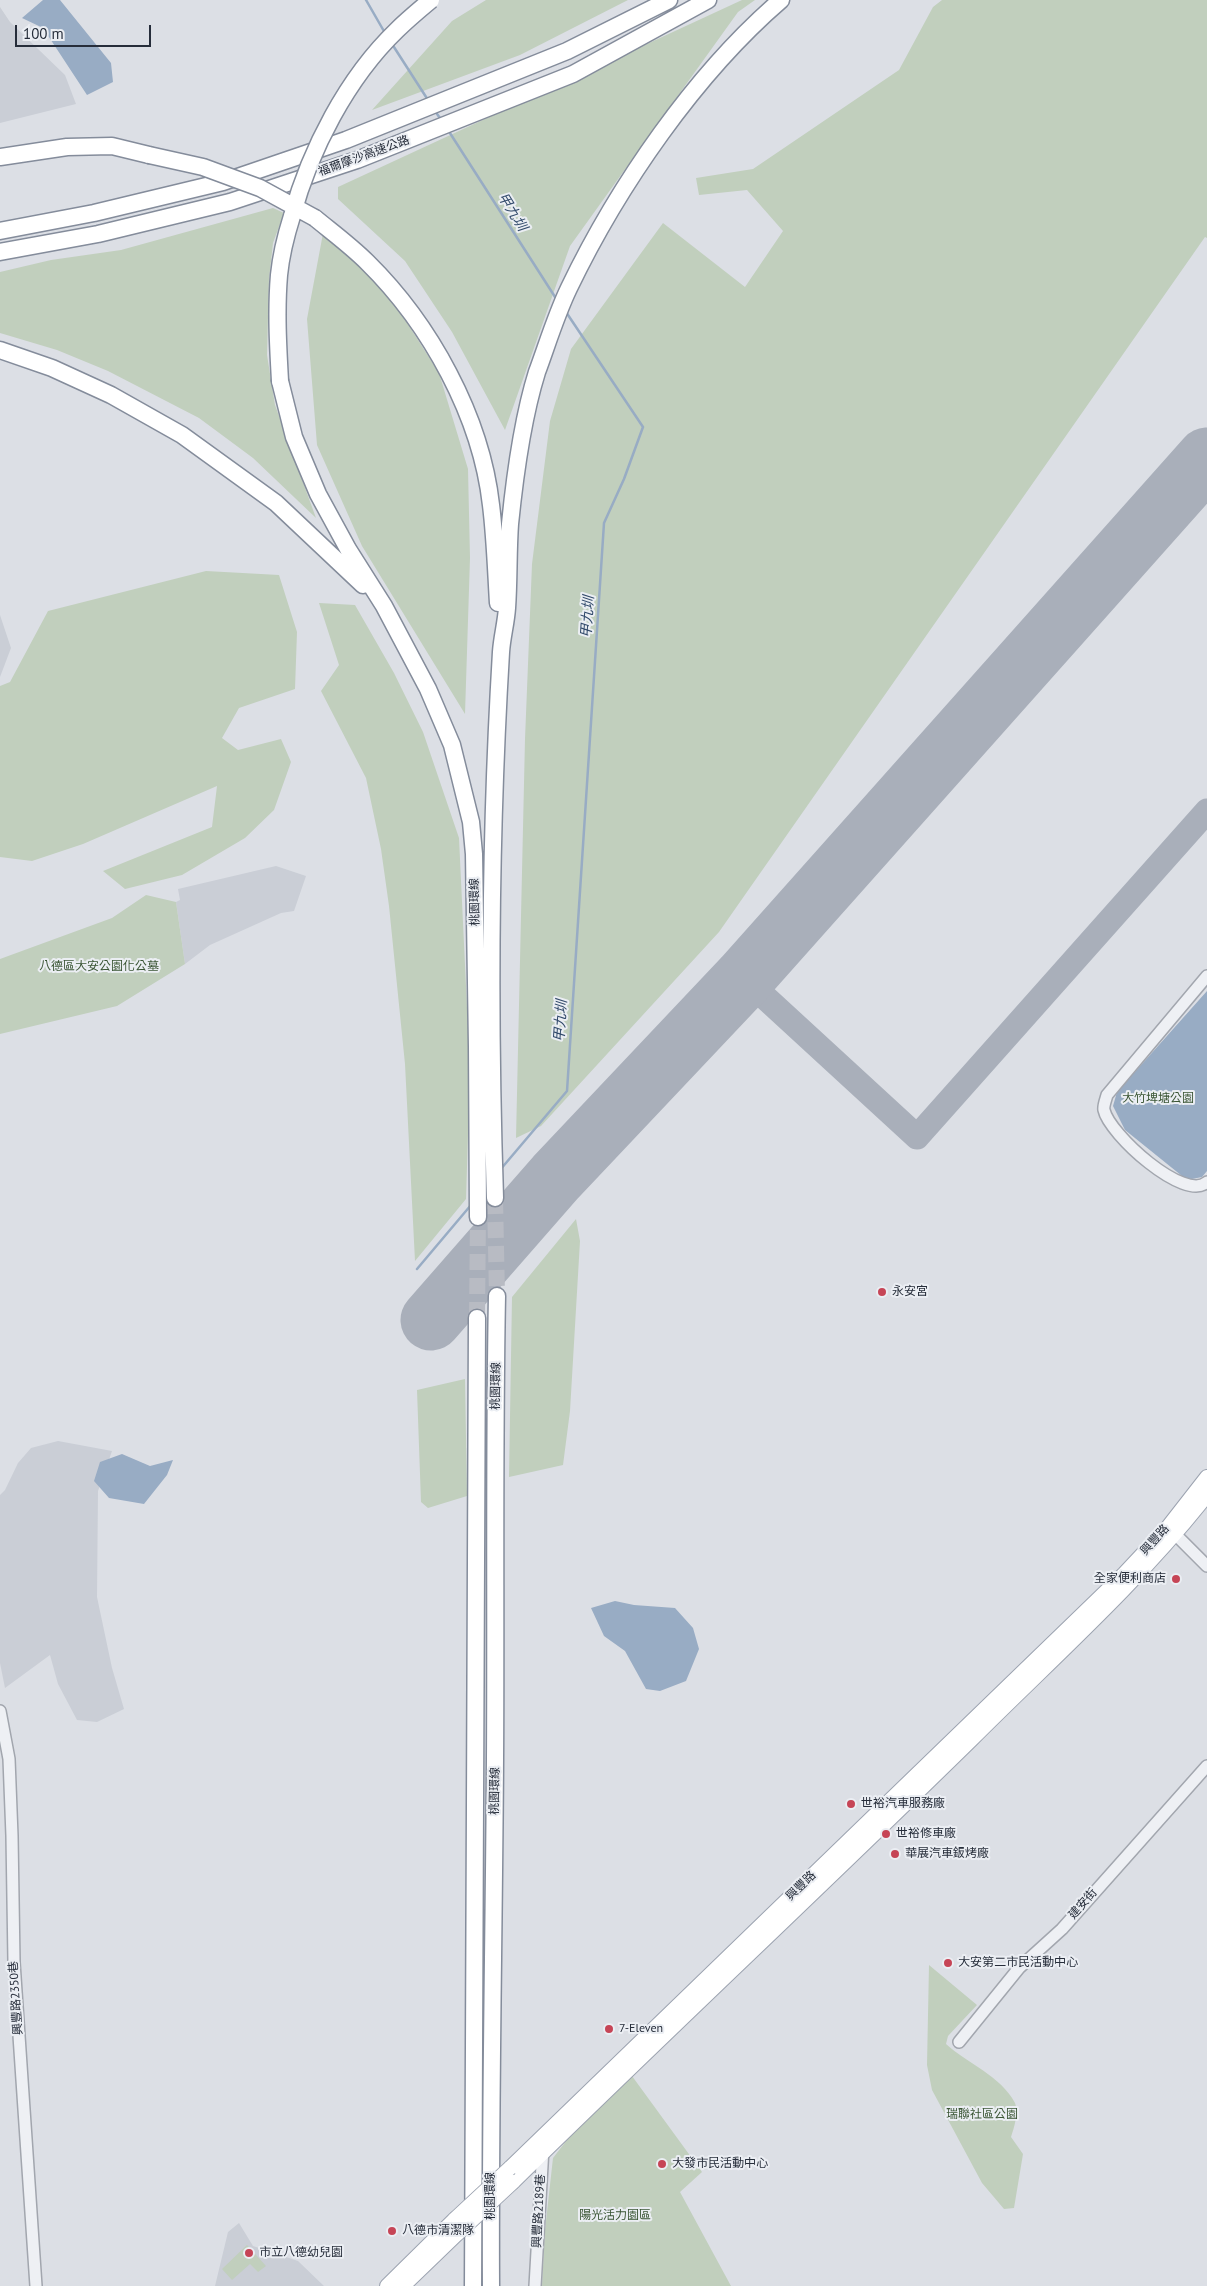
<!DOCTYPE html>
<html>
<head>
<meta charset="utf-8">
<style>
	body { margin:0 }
	#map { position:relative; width:1207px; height:2286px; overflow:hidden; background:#dcdfe5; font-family:"PT Sans",sans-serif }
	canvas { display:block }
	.scale { position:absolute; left:15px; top:25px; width:136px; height:22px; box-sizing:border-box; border:2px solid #262d3a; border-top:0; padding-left:6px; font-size:15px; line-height:18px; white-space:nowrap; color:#262d3a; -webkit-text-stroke:4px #ebeef3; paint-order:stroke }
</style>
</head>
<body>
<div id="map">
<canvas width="1207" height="2286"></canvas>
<div class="scale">100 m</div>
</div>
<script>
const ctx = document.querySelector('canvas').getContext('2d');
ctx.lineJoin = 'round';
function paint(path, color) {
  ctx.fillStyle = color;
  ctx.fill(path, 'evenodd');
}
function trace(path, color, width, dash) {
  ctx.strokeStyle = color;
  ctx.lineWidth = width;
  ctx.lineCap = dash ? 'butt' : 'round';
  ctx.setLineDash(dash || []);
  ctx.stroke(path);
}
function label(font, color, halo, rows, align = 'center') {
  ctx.font = font + ' "PT Sans","Noto Sans TC",sans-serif';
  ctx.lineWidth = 4;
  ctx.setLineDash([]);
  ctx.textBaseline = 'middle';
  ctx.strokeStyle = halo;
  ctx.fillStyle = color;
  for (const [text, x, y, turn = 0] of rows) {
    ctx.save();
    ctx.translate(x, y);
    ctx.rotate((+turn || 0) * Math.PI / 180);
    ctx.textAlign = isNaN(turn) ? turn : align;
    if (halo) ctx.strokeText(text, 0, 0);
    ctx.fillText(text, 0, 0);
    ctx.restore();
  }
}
paint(new Path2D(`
	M 0,7 L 10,22 L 65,75 L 76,104 L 0,123 Z
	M 0,615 L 11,648 L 0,677 Z
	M 276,866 L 306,876 L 294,911 L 281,913 L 210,945 L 185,964 L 176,902 L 180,900 L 178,889 Z
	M 58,1441 L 112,1451 L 98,1491 L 97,1597 L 112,1668 L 124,1709 L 97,1722 L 77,1720 L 58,1684 L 50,1655 L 5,1688 L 0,1663 L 0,1495 L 5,1490 L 18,1463 L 31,1448 Z
	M 239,2223 L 253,2246 L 298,2261 L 324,2286 L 215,2286 L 228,2232 Z`), '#caced6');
paint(new Path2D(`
	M 486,0 L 628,0 L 520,55 L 372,110 L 452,21 Z
	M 742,0 L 755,0 L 738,12 L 570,246 L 505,430 L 452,332 L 405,261 L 338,199 L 338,187 Z
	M 942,0 L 1207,0 L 1207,238 L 1205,237 L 719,932 L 541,1126 L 516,1138 L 525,739 L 532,564 L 550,421 L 571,349 L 663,223 L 745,287 L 783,231 L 747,190 L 699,195 L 696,178 L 753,169 L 899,70 L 933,7 Z
	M 273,208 L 284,213 L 273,243 L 269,279 L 267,355 L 275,405 L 316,518 L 253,458 L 199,418 L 108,371 L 57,350 L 0,333 L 0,272 L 51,260 L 121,250 Z
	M 324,228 L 371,266 L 439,373 L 468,469 L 470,558 L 465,714 L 362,546 L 317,445 L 307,319 Z
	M 206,571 L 279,575 L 297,632 L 295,689 L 239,708 L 222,738 L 238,750 L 281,739 L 291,762 L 274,810 L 245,838 L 182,875 L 125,889 L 103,871 L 212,827 L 217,786 L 83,844 L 32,861 L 0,857 L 0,686 L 10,682 L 48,611 Z
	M 319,603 L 355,605 L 394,673 L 423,732 L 459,838 L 470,1071 L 466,1199 L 415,1261 L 405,1064 L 389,906 L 381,849 L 366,778 L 321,691 L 339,665 Z
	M 146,895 L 176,902 L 185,964 L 117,1006 L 0,1034 L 0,959 L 112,918 Z
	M 576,1219 L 580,1241 L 570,1411 L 563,1465 L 509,1477 L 512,1297 Z
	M 465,1379 L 467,1496 L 428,1508 L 421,1502 L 417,1390 Z
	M 929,1965 L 977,2005 L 948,2036 L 946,2044 C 967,2063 1001,2076 1015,2103 C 1019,2112 1014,2128 1011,2137 L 1023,2154 L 1014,2208 L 1004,2209 L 982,2183 L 932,2090 L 927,2065 Z
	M 632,2076 L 702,2172 L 680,2192 L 731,2286 L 542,2286 L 545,2230 L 553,2158 L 570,2136 Z
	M 247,2245 L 266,2266 L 258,2272 L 250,2264 L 232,2280 L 222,2269 Z`), '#c1cfbd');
paint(new Path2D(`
	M 43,0 L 60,0 L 111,63 L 113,82 L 87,95 L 43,28 L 22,18 Z
	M 1207,991 L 1207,1171 L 1202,1177 L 1187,1180 L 1125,1130 L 1113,1106 L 1117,1092 Z
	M 122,1454 L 150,1466 L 173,1460 L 167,1475 L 144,1504 L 109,1498 L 94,1481 L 100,1462 Z
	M 615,1601 L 634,1605 L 675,1608 L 693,1628 L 699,1649 L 686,1681 L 660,1691 L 646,1689 L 625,1651 L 604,1636 L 591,1608 Z`), '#98acc4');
trace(new Path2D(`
	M 366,0 L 385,33
	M 392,44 L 428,100
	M 435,111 L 442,121
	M 448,130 L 557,300
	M 500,1170 L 567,1091 L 604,523 L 624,479 L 643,427 L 566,312
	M 417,1269 L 471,1205`), '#98acc4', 2.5);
trace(new Path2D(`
	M 744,978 L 917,1137 L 1207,811`), '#a9afba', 25);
trace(new Path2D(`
	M 431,1320 L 556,1177 L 744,978 L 1207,458`), '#a9afba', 61);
trace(new Path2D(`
	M 495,1198 L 497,1296
	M 477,1318 L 478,1217`), '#b8bbc3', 16, [16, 8]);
const minor = new Path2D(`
	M 1207,976 L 1107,1095 C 1106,1099 1103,1106 1104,1110 C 1109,1134 1185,1203 1207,1182
	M 1169,1528 L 1207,1566
	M 0,1711 L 9,1759 L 12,1836 L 14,1962 L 36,2286
	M 959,2042 L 1019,1968 L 1062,1929 L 1207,1766
	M 535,2286 L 543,2148`);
const major = new Path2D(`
	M 510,2168 L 1124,1574 L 1168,1527 L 1207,1477
	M 513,2182 C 665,2033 820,1888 972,1739 C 1052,1659 1137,1584 1207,1495
	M 387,2286 L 455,2219
	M 403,2286 L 458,2233`);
const highway = new Path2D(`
	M 0,157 L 67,147 L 112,146 L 149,155
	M 315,218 C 332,232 351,246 367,262 C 430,324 481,416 491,505 C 495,537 496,570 498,603
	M 0,231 L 94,213 L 223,182 L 346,140 L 567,51 L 669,0
	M 0,252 L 98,234 L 230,202 L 357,160 L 573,74 L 708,0
	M 0,350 L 52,368 L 111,395 L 182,435 L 276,503 L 363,585
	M 280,381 L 294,437 L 318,494 L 348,549 L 384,606 L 428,689 L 452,745 L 471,822 L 474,854 L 477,1047 L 478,1217
	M 495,1198 C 489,1017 490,834 501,652 C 502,637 506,623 507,608 C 509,580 508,552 510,524 C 515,474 522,420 537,372 C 547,345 556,315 569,288 C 618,186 695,74 781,0
	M 473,2286 L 477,1318
	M 491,2286 C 490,2110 494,1935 495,1759 C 496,1604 494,1450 497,1296`);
trace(minor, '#a2a6ae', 14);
trace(major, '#9ca3b0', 16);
trace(highway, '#848c9b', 19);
trace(minor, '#eef0f4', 11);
trace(major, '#fff', 14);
trace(highway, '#fff', 16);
const majorBridge = new Path2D(`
	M 455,2219 L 510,2168
	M 458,2233 L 513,2182`);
const highwayBridge = new Path2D(`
	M 149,155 L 203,167 L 260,188 L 315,218
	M 280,381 C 278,346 276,311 279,275 C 281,255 286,235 292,216 C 310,150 347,78 397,30 C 407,20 419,10 431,0`);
trace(majorBridge, '#9ca3b0', 16, []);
trace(highwayBridge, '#848c9b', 19, []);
trace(majorBridge, '#fff', 14);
trace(highwayBridge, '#fff', 16);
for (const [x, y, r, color] of [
	[882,1292,5,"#c64556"],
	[1176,1579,5,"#c64556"],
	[851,1804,5,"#c64556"],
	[886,1834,5,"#c64556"],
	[895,1854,5,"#c64556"],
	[948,1963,5,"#c64556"],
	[609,2029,5,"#c64556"],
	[662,2164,5,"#c64556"],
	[392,2231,5,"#c64556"],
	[249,2253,5,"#c64556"]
]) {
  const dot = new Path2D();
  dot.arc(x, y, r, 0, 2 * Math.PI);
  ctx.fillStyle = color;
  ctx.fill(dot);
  trace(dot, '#ebeef3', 2);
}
label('12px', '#262d3a', '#ebeef3', [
	["福爾摩沙高速公路",364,156,-20],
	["桃園環線",475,902,-91],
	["桃園環線",496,1386,-89],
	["興豐路",1155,1540,-48],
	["桃園環線",495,1791,-89],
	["興豐路",801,1886,-44],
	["建安街",1083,1904,-49],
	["興豐路2350巷",16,1998,-94],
	["桃園環線",491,2196,-90],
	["興豐路2189巷",539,2211,-87]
]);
label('12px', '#3a5534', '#ebeef3', [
	["八德區大安公園化公墓",99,967],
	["大竹埤塘公園",1158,1099],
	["瑞聯社區公園",982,2115],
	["陽光活力園區",615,2216]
]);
label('12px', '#262d3a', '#ebeef3', [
	["永安宮",892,1292],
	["全家便利商店",1166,1579,"right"],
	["世裕汽車服務廠",861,1804],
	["世裕修車廠",896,1834],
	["華展汽車鈑烤廠",905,1854],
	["大安第二市民活動中心",958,1963],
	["7-Eleven",619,2029],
	["大發市民活動中心",672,2164],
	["八德市清潔隊",402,2231],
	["市立八德幼兒園",259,2253]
], 'left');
label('italic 14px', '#334b6c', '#ebeef3', [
	["甲九圳",512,212,58],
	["甲九圳",588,617,-86],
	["甲九圳",561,1021,-86]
]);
</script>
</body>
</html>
